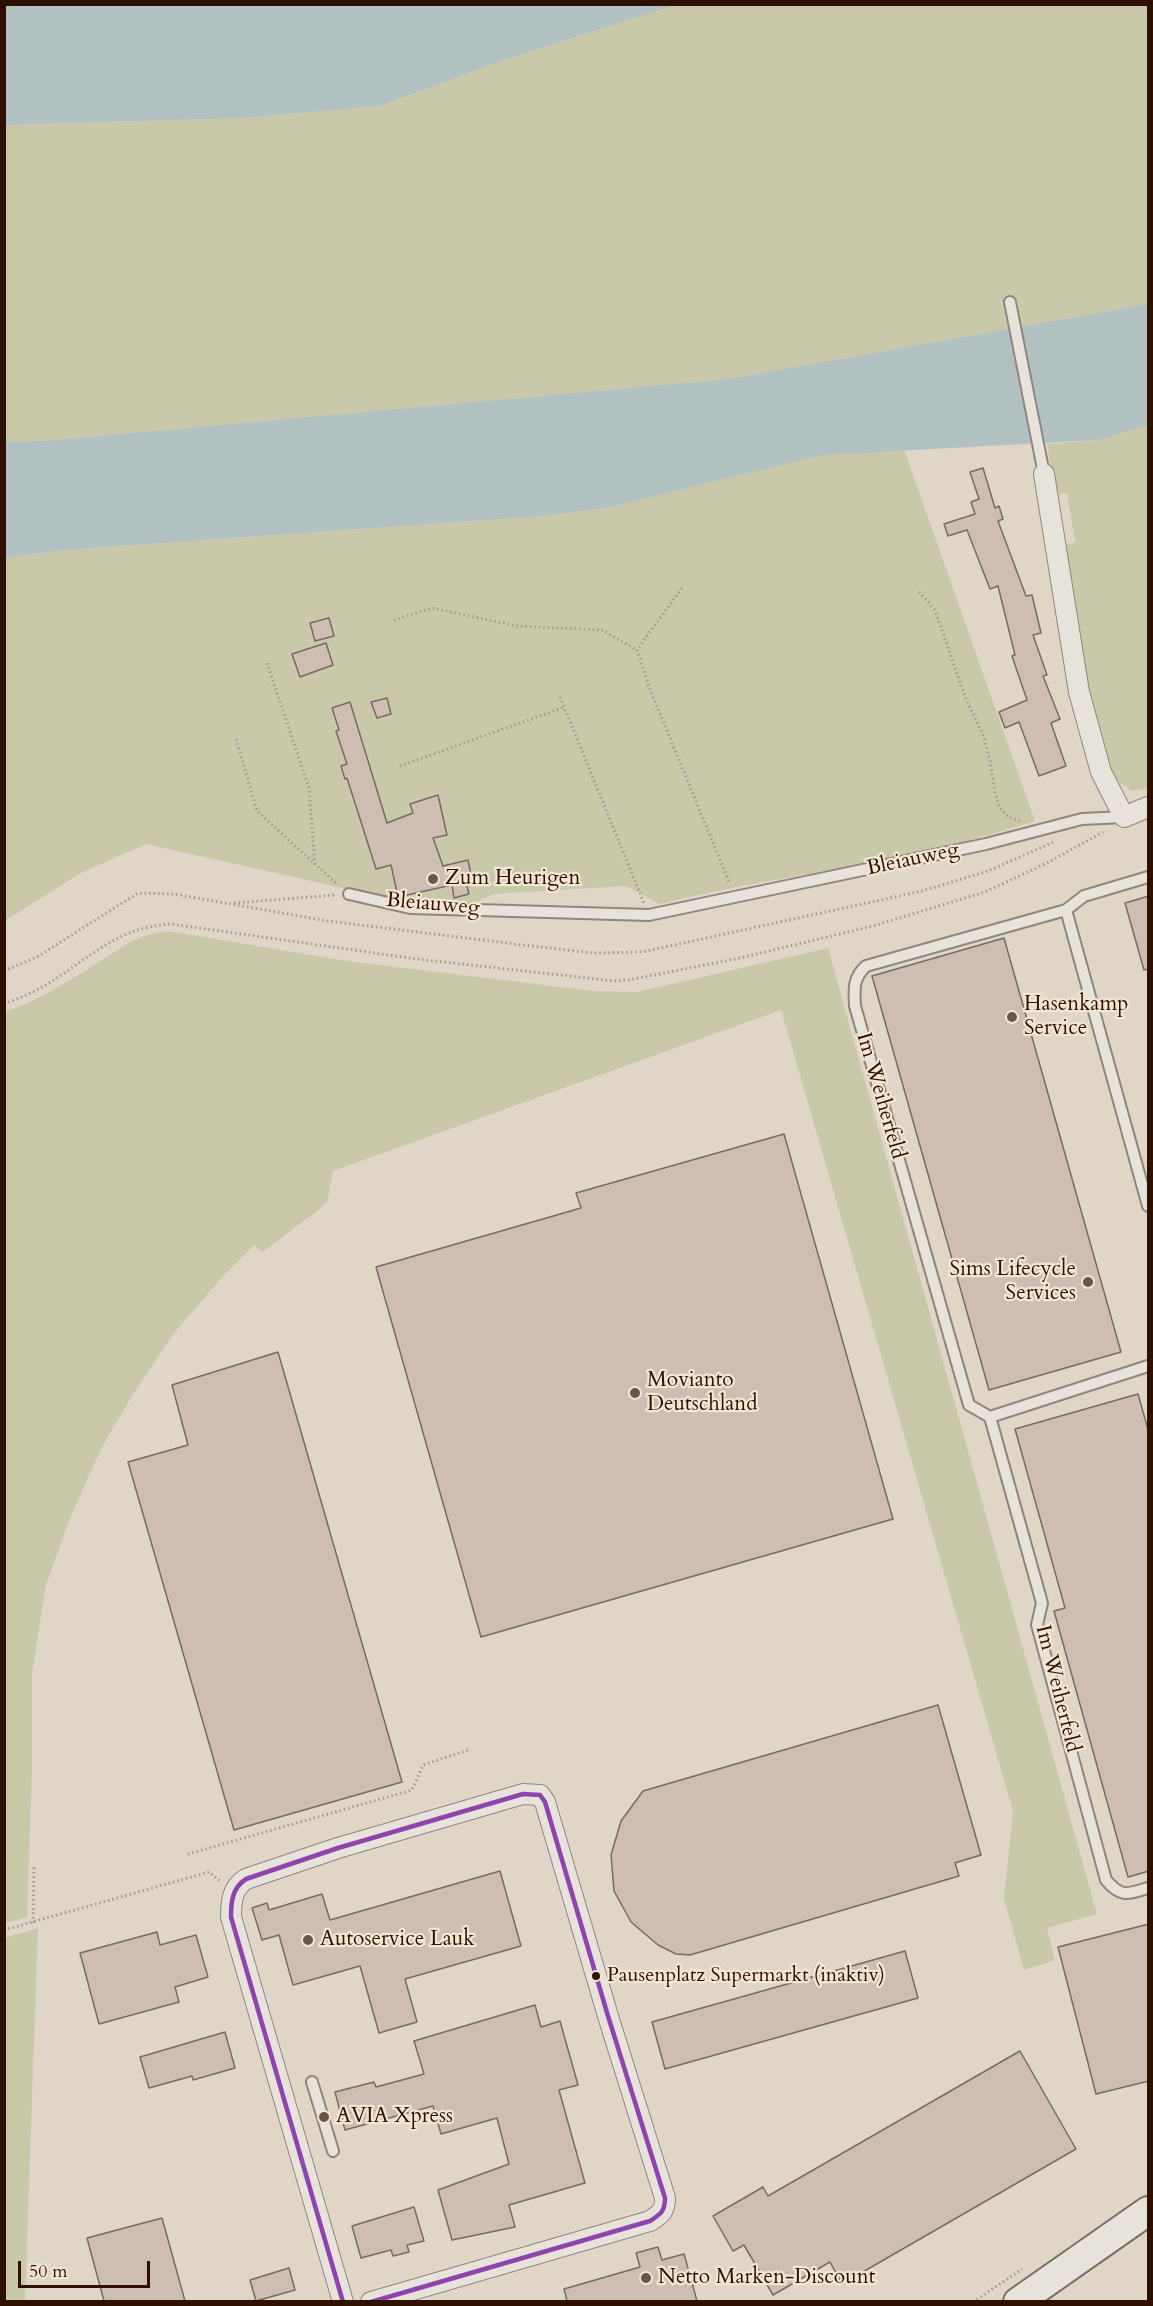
<!DOCTYPE html>
<html>
<head>
<meta charset="utf-8">
<style>
	body { margin:0 }
	#map { position:relative; width:1153px; height:2306px; overflow:hidden; background:#e0d6c8; font-family:Cardo,serif }
	canvas { display:block }
	.frame { position:absolute; inset:0; border:6px solid #2e1001; pointer-events:none }
	.scale { position:absolute; left:18px; top:2261px; width:132px; height:27px; box-sizing:border-box; border:3px solid #2e1001; border-top:0; padding-left:8px; font-size:18px; line-height:21px; white-space:nowrap; color:#2e1001; -webkit-text-stroke:4px #f1e6d4; paint-order:stroke }
</style>
</head>
<body>
<div id="map">
<canvas width="1153" height="2306"></canvas>
<div class="frame"></div>
<div class="scale">50 m</div>
</div>
<script>
const ctx = document.querySelector('canvas').getContext('2d');
ctx.lineJoin = 'round';
function paint(path, color) {
  ctx.fillStyle = color;
  ctx.fill(path, 'evenodd');
}
function trace(path, color, width, dash) {
  ctx.strokeStyle = color;
  ctx.lineWidth = width;
  ctx.lineCap = dash ? 'butt' : 'round';
  ctx.setLineDash(dash || []);
  ctx.stroke(path);
}
function label(font, color, halo, rows, align = 'center') {
  ctx.font = font + ' Cardo,serif';
  ctx.lineWidth = 4.5;
  ctx.setLineDash([]);
  ctx.textBaseline = 'middle';
  ctx.strokeStyle = halo;
  ctx.fillStyle = color;
  for (const [text, x, y, turn = 0] of rows) {
    ctx.save();
    ctx.translate(x, y);
    ctx.rotate((+turn || 0) * Math.PI / 180);
    ctx.textAlign = isNaN(turn) ? turn : align;
    if (halo) ctx.strokeText(text, 0, 0);
    ctx.fillText(text, 0, 0);
    ctx.restore();
  }
}
paint(new Path2D(`
	M 676,5 L 1148,5 L 1148,304 L 728,379 L 44,441 L 5,442 L 4,125 L 242,118 L 380,106 L 504,60 Z
	M 1148,425 L 1148,788 L 1132,791 L 1117,781 L 1102,752 L 1083,688 L 1062,546 L 1075,542 L 1067,493 L 1055,495 L 1047,444 L 1098,440 Z
	M 904,449 L 1035,821 C 1005,830 974,840 943,847 C 849,869 753,881 660,904 L 626,886 L 493,894 L 475,903 L 396,900 L 146,844 L 79,874 L 5,921 L 5,558 L 63,550 L 544,516 L 612,507 L 822,455 Z
	M 168,931 L 347,961 L 594,991 L 637,992 L 828,948 L 1097,1914 L 1047,1928 L 1055,1960 L 1024,1970 L 1004,1898 L 1013,1811 L 781,1010 L 333,1171 L 327,1203 L 263,1252 L 254,1245 L 225,1274 L 174,1333 L 132,1396 L 102,1447 L 70,1518 L 46,1585 L 32,1674 L 32,1771 L 27,1917 L 5,1923 L 5,1012 C 37,1001 67,982 96,964 C 125,946 132,936 168,931 Z
	M 38,1928 L 25,2301 L 5,2301 L 5,1938 Z`), '#c9c9aa');
paint(new Path2D(`
	M 4,5 L 5,4 L 676,5 L 504,60 L 380,106 L 242,118 L 5,125 Z
	M 1148,304 L 1148,425 L 1098,440 L 822,455 L 612,507 L 544,516 L 63,550 L 5,558 L 4,442 L 44,441 L 728,379 Z`), '#b1c0c0');
const building = new Path2D(`
	M 983,468 L 995,508 L 999,506 L 1003,519 L 998,521 L 1026,596 L 1032,595 L 1041,633 L 1033,635 L 1047,675 L 1043,676 L 1060,719 L 1051,723 L 1066,766 L 1039,776 L 1019,722 L 1005,728 L 999,712 L 1027,700 L 1012,656 L 1015,655 L 998,586 L 990,589 L 967,530 L 948,536 L 944,524 L 975,514 L 971,502 L 979,499 L 970,472 Z
	M 329,618 L 334,636 L 315,641 L 310,623 Z
	M 326,643 L 333,665 L 300,677 L 292,654 Z
	M 387,698 L 391,714 L 377,718 L 371,702 Z
	M 350,702 L 387,823 L 413,813 L 410,804 L 438,795 L 447,835 L 433,838 L 443,866 L 468,860 L 472,880 L 466,882 L 469,894 L 454,898 L 452,885 L 398,897 L 391,865 L 376,869 L 347,778 L 345,779 L 341,766 L 347,764 L 336,731 L 339,730 L 332,708 Z
	M 1149,896 L 1149,969 L 1144,970 L 1125,903 Z
	M 1004,938 L 1121,1352 L 989,1390 L 872,976 Z
	M 784,1134 L 893,1519 L 481,1637 L 376,1267 L 581,1208 L 576,1193 Z
	M 278,1352 L 402,1782 L 234,1830 L 128,1462 L 188,1445 L 172,1385 Z
	M 1138,1394 L 1149,1433 L 1149,1871 L 1128,1877 L 1054,1611 L 1065,1608 L 1015,1429 Z
	M 938,1705 L 981,1855 L 955,1863 L 959,1876 L 690,1955 L 676,1954 L 658,1945 L 631,1922 L 614,1891 L 611,1855 L 621,1821 L 643,1791 Z
	M 500,1871 L 521,1946 L 405,1979 L 417,2022 L 379,2033 L 360,1966 L 293,1985 L 279,1935 L 262,1940 L 252,1908 L 267,1903 L 269,1910 L 322,1894 L 330,1920 Z
	M 1149,1924 L 1149,2081 L 1096,2094 L 1058,1947 Z
	M 157,1932 L 160,1945 L 196,1935 L 208,1977 L 175,1987 L 179,2002 L 99,2024 L 80,1953 Z
	M 905,1951 L 918,1998 L 665,2069 L 652,2022 Z
	M 535,2005 L 541,2027 L 560,2021 L 578,2085 L 559,2090 L 585,2183 L 509,2205 L 515,2227 L 452,2240 L 438,2190 L 509,2164 L 497,2118 L 441,2134 L 433,2106 L 345,2130 L 335,2092 L 374,2082 L 376,2087 L 424,2074 L 414,2041 Z
	M 225,2032 L 235,2068 L 193,2080 L 192,2076 L 149,2088 L 140,2057 Z
	M 1020,2051 L 1076,2149 L 842,2284 L 830,2262 L 773,2295 L 744,2245 L 733,2251 L 713,2216 L 763,2187 L 768,2196 Z
	M 414,2207 L 424,2241 L 407,2245 L 409,2252 L 393,2256 L 391,2250 L 361,2258 L 352,2226 Z
	M 162,2218 L 185,2301 L 104,2301 L 87,2238 Z
	M 658,2247 L 662,2260 L 684,2254 L 697,2301 L 567,2301 L 564,2289 L 640,2267 L 636,2253 Z
	M 289,2268 L 295,2290 L 256,2301 L 250,2280 Z`);
paint(building, '#cdbdb2');
trace(building, '#766c63', 1.5);
const lane = new Path2D(`
	M 1010,302 L 1044,474
	M 349,894 L 410,908 L 649,915 L 986,844 L 1082,819 L 1124,817
	M 1066,910 L 1148,1206
	M 1148,1366 L 990,1417 L 1042,1603 L 1037,1625 L 1106,1880 C 1121,1898 1128,1894 1148,1888
	M 990,1417 L 969,1405 L 855,1006 C 854,989 853,978 866,966 L 1066,910 L 1084,896 L 1148,877
	M 312,2082 L 333,2151`);
const street = new Path2D(`
	M 1044,474 L 1079,692 L 1101,772 L 1124,817 L 1148,807
	M 343,2302 L 231,1917 C 231,1902 232,1888 246,1879 L 338,1848 L 523,1794 L 540,1795 L 545,1802 L 608,2016 L 665,2198 C 665,2211 661,2214 650,2221 L 371,2302`);
const secondary = new Path2D(`
	M 1018,2302 L 1148,2211`);
trace(lane, '#90867d', 14);
trace(street, '#90867d', 22);
trace(secondary, '#766c63', 32);
trace(new Path2D(`
	M 682,588 L 637,650 L 651,692 L 730,884
	M 919,592 L 935,610 L 965,697 L 984,737 L 990,761 L 995,793 L 1000,808 L 1008,817 L 1020,821
	M 394,620 L 432,608 L 517,626 L 602,630 L 637,650
	M 267,663 L 309,788 L 315,865
	M 560,697 L 644,903
	M 236,739 L 257,811 L 338,885
	M 400,766 L 565,707
	M 234,903 L 335,895
	M 4,971 L 37,957 L 138,893 L 174,894 L 328,921 L 523,945 L 593,953 L 642,952 L 922,891 L 988,871 L 1056,841
	M 4,1004 C 14,1000 25,996 35,991 C 83,966 112,927 171,924 L 417,959 L 614,981 L 629,980 L 740,958 L 873,926 L 985,892 L 1049,862 L 1103,832
	M 188,1854 L 412,1790 L 423,1765 L 468,1750
	M 33,1923 L 34,1866
	M 4,1930 L 209,1872 L 221,1882
	M 973,2302 L 1022,2269`), '#a39b94', 3, [1.5, 3]);
trace(lane, '#e7e2da', 10);
trace(street, '#e7e2da', 20);
trace(secondary, '#e7e2da', 28);
trace(new Path2D(`
	M 343,2302 L 231,1917 C 231,1902 232,1888 246,1879 L 338,1848 L 523,1794 L 540,1795 L 545,1802 L 608,2016 L 665,2198 C 665,2211 661,2214 650,2221 L 371,2302`), '#8e44ad', 4.5);
for (const [x, y, r, color] of [
	[433,879,6,"#6c5547"],
	[1012,1017,6,"#6c5547"],
	[1088,1282,6,"#6c5547"],
	[635,1393,6,"#6c5547"],
	[308,1940,6,"#6c5547"],
	[596,1976,5,"#2e1001"],
	[324,2117,6,"#6c5547"],
	[646,2278,6,"#6c5547"]
]) {
  const dot = new Path2D();
  dot.arc(x, y, r, 0, 2 * Math.PI);
  ctx.fillStyle = color;
  ctx.fill(dot);
  trace(dot, '#f1e6d4', 2);
}
label('20px', '#2e1001', '#f1e6d4', [
	["Pausenplatz Supermarkt (inaktiv)",607,1976]
], 'left');
label('21px', '#2e1001', '#f1e6d4', [
	["Bleiauweg",913,860,-12],
	["Bleiauweg",433,905,5],
	["Im Weiherfeld",880,1096,74],
	["Im Weiherfeld",1057,1689,76]
]);
label('21px', '#2e1001', '#f1e6d4', [
	["Zum Heurigen",445,879],
	["Hasenkamp",1024,1005],
	["Service",1024,1029],
	["Sims Lifecycle",1076,1270,"right"],
	["Services",1076,1294,"right"],
	["Movianto",647,1381],
	["Deutschland",647,1405],
	["Autoservice Lauk",320,1940],
	["AVIA Xpress",336,2117],
	["Netto Marken-Discount",658,2278]
], 'left');
</script>
</body>
</html>
